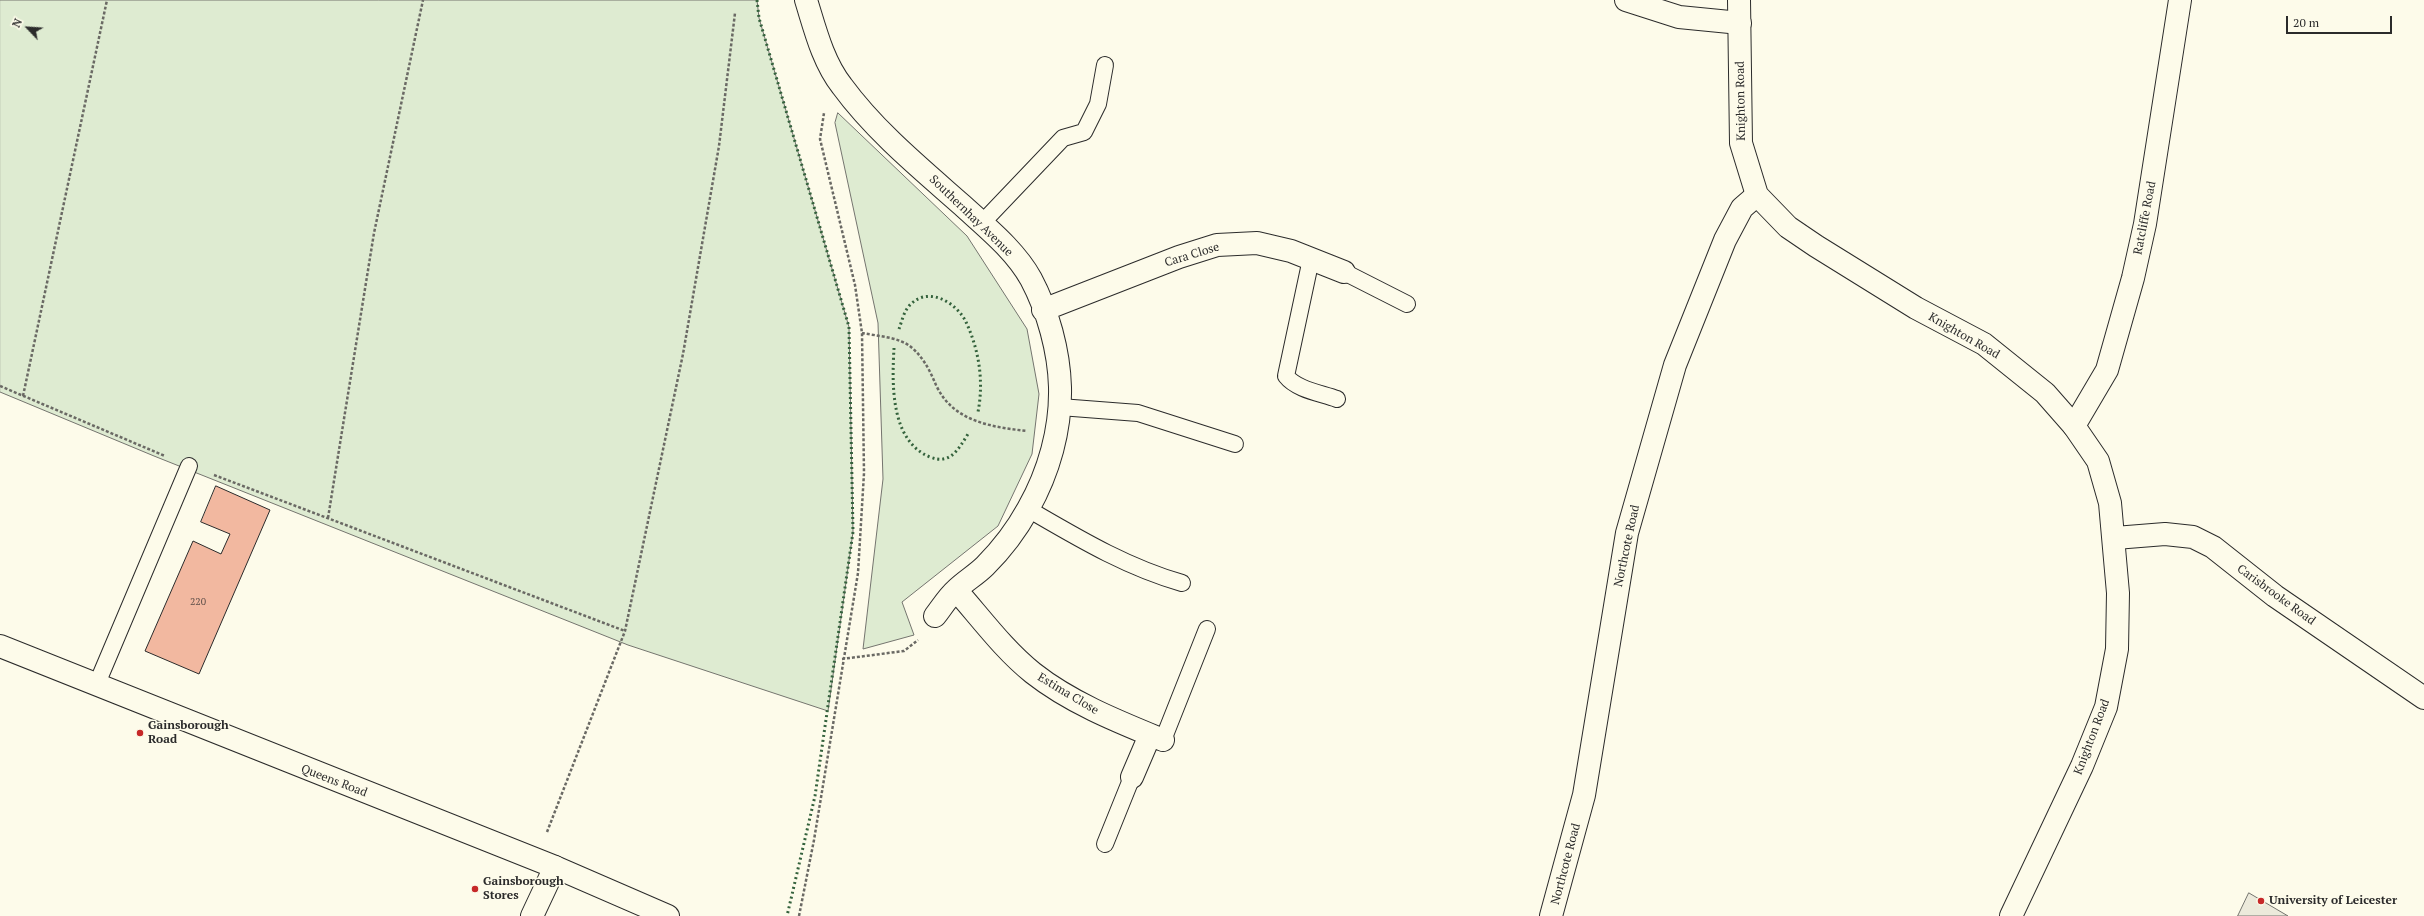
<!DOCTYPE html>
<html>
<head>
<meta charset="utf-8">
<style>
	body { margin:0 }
	#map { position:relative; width:2424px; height:916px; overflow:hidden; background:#fdfbea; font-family:"PT Serif",serif }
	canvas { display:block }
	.north { position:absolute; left:8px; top:8px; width:40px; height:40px; -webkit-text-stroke:3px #fdfbea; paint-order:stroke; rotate:295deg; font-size:11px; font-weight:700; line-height:16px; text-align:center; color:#2b2b2b }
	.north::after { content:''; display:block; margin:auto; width:14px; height:18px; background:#2b2b2b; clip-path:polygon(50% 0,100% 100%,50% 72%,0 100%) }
	.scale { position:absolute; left:2286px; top:16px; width:106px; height:18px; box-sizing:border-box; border:2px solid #2b2b2b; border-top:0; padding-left:5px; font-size:12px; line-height:14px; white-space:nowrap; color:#2b2b2b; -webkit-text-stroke:3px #fdfbea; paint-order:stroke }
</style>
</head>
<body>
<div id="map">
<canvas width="2424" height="916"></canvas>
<div class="north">N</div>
<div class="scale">20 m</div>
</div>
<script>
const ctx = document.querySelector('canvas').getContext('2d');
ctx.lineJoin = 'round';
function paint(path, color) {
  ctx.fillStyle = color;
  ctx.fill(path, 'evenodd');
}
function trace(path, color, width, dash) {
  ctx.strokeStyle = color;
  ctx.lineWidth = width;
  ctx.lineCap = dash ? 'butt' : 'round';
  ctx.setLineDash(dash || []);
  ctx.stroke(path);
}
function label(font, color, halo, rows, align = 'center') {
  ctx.font = font + ' "PT Serif",serif';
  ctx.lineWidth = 3;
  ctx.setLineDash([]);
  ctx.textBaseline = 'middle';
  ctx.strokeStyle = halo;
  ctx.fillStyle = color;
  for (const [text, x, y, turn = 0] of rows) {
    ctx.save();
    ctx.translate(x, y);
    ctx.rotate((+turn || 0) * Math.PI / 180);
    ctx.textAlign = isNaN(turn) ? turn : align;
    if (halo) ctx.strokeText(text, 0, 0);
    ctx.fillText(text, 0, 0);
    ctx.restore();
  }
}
const green = new Path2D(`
	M 0,0 L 757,0 L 759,18 L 849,327 L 853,532 L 828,711 L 628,645 L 154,456 L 0,392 Z
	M 838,113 L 967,236 L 1027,329 L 1039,394 L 1032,454 L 998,526 L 902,602 L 914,635 L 863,649 L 883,479 L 878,323 L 835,123 Z`);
paint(green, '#deebd1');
trace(green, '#74746e', 1);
const parking = new Path2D(`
	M 2249,893 L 2288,916 L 2238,916 Z`);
paint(parking, '#eceadb');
trace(parking, '#74746e', 1);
const building = new Path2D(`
	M 216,486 L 270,510 L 199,674 L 145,651 L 193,541 L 221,554 L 230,534 L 201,522 Z`);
paint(building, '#f2b8a0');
trace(building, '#2b2b2b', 1);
const service = new Path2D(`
	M 982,223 L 1063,138 L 1084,132 L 1098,104 L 1105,65
	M 1311,259 L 1286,376 C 1297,390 1321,393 1337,399
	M 1344,272 L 1407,304
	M 1060,407 L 1138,413 L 1235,444
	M 1028,509 C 1078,538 1126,567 1182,583
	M 96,686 L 189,466
	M 1163,740 L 1207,629
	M 1105,844 L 1132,777`);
const minor = new Path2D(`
	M 806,0 C 815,29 823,62 842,86 C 875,131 920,168 962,205 C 986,227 1015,250 1031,279 C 1048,311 1059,351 1060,387 C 1061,429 1049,472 1028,509 C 1017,529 1001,550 985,566 C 976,575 965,581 956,590 C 948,597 942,607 935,616
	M 1626,0 L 1679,17 L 1740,23
	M 1043,310 L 1179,257 L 1217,245 L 1257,243 L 1291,251 L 1344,272
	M 2074,426 L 2107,370 L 2133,278 L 2145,224 L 2180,0
	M 2115,538 L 2165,534 L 2193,537 L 2213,547 L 2275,596 L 2424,698
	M 956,590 C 980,617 1004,650 1033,673 C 1071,703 1119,722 1163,740
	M 1132,777 L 1150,735
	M 532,916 L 555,867
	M 1551,916 L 1584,795 L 1627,533 L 1675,365 L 1725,240 L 1742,208 L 1757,195`);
const tertiary = new Path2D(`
	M 1739,0 L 1741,143 L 1757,195 L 1788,227 L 1816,246 L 1916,308 L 1984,344 L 2045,393 L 2074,426 L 2098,461 L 2110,503 L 2118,593 L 2117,649 L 2106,707 L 2082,766 L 2011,916
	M 0,646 L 555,867 L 668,916`);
trace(service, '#2b2b2b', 18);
trace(minor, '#2b2b2b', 24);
trace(tertiary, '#2b2b2b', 24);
trace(new Path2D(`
	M 862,333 C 877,336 899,337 911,347 C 924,358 930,371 936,385 C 953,422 992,427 1027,431
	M 0,386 L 165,456
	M 23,396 L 107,0
	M 214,475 L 625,631
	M 328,518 L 374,233 L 423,0
	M 842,659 L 904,651 L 918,640
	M 547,832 L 625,631 L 683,354 L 719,146 L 735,13
	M 799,916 L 814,840 L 858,573 L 864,473 L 862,333 L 855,285 L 820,139 L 824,113`), '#6a6964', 2.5, [3, 2]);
trace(service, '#fdfbea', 16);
trace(minor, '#fdfbea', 22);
trace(tertiary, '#fdfbea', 22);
trace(new Path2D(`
	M 757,0 L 759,18 L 849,327 L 853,532 L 815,796 L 787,916
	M 899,329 C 902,321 904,310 911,304 C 929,286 957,303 966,322 C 979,350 984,381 978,412
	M 894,348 C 892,383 890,441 930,457 C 950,465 958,450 968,434`), '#34623c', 3, [2, 3]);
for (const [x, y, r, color] of [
	[140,733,4,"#c62828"],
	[475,889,4,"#c62828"],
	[2261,901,4,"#c62828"]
]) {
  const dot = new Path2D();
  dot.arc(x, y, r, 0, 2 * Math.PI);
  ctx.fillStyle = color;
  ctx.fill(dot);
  trace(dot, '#fdfbea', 1.5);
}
label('10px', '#5d4e48', null, [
	["220",198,602]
]);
label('12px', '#2b2b2b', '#fdfbea', [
	["Knighton Road",1741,101,-91],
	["Southernhay Avenue",971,216,44],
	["Ratcliffe Road",2145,218,-79],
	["Cara Close",1192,255,-17],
	["Knighton Road",1964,336,30],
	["Northcote Road",1627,546,-78],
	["Carisbrooke Road",2276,595,36],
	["Estima Close",1068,694,31],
	["Knighton Road",2092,737,-69],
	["Queens Road",334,781,21],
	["Northcote Road",1566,864,-75]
]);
label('bold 12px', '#2b2b2b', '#fdfbea', [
	["Gainsborough",148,726],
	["Road",148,740],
	["Gainsborough",483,882],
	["Stores",483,896],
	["University of Leicester",2269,901]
], 'left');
</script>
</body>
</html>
